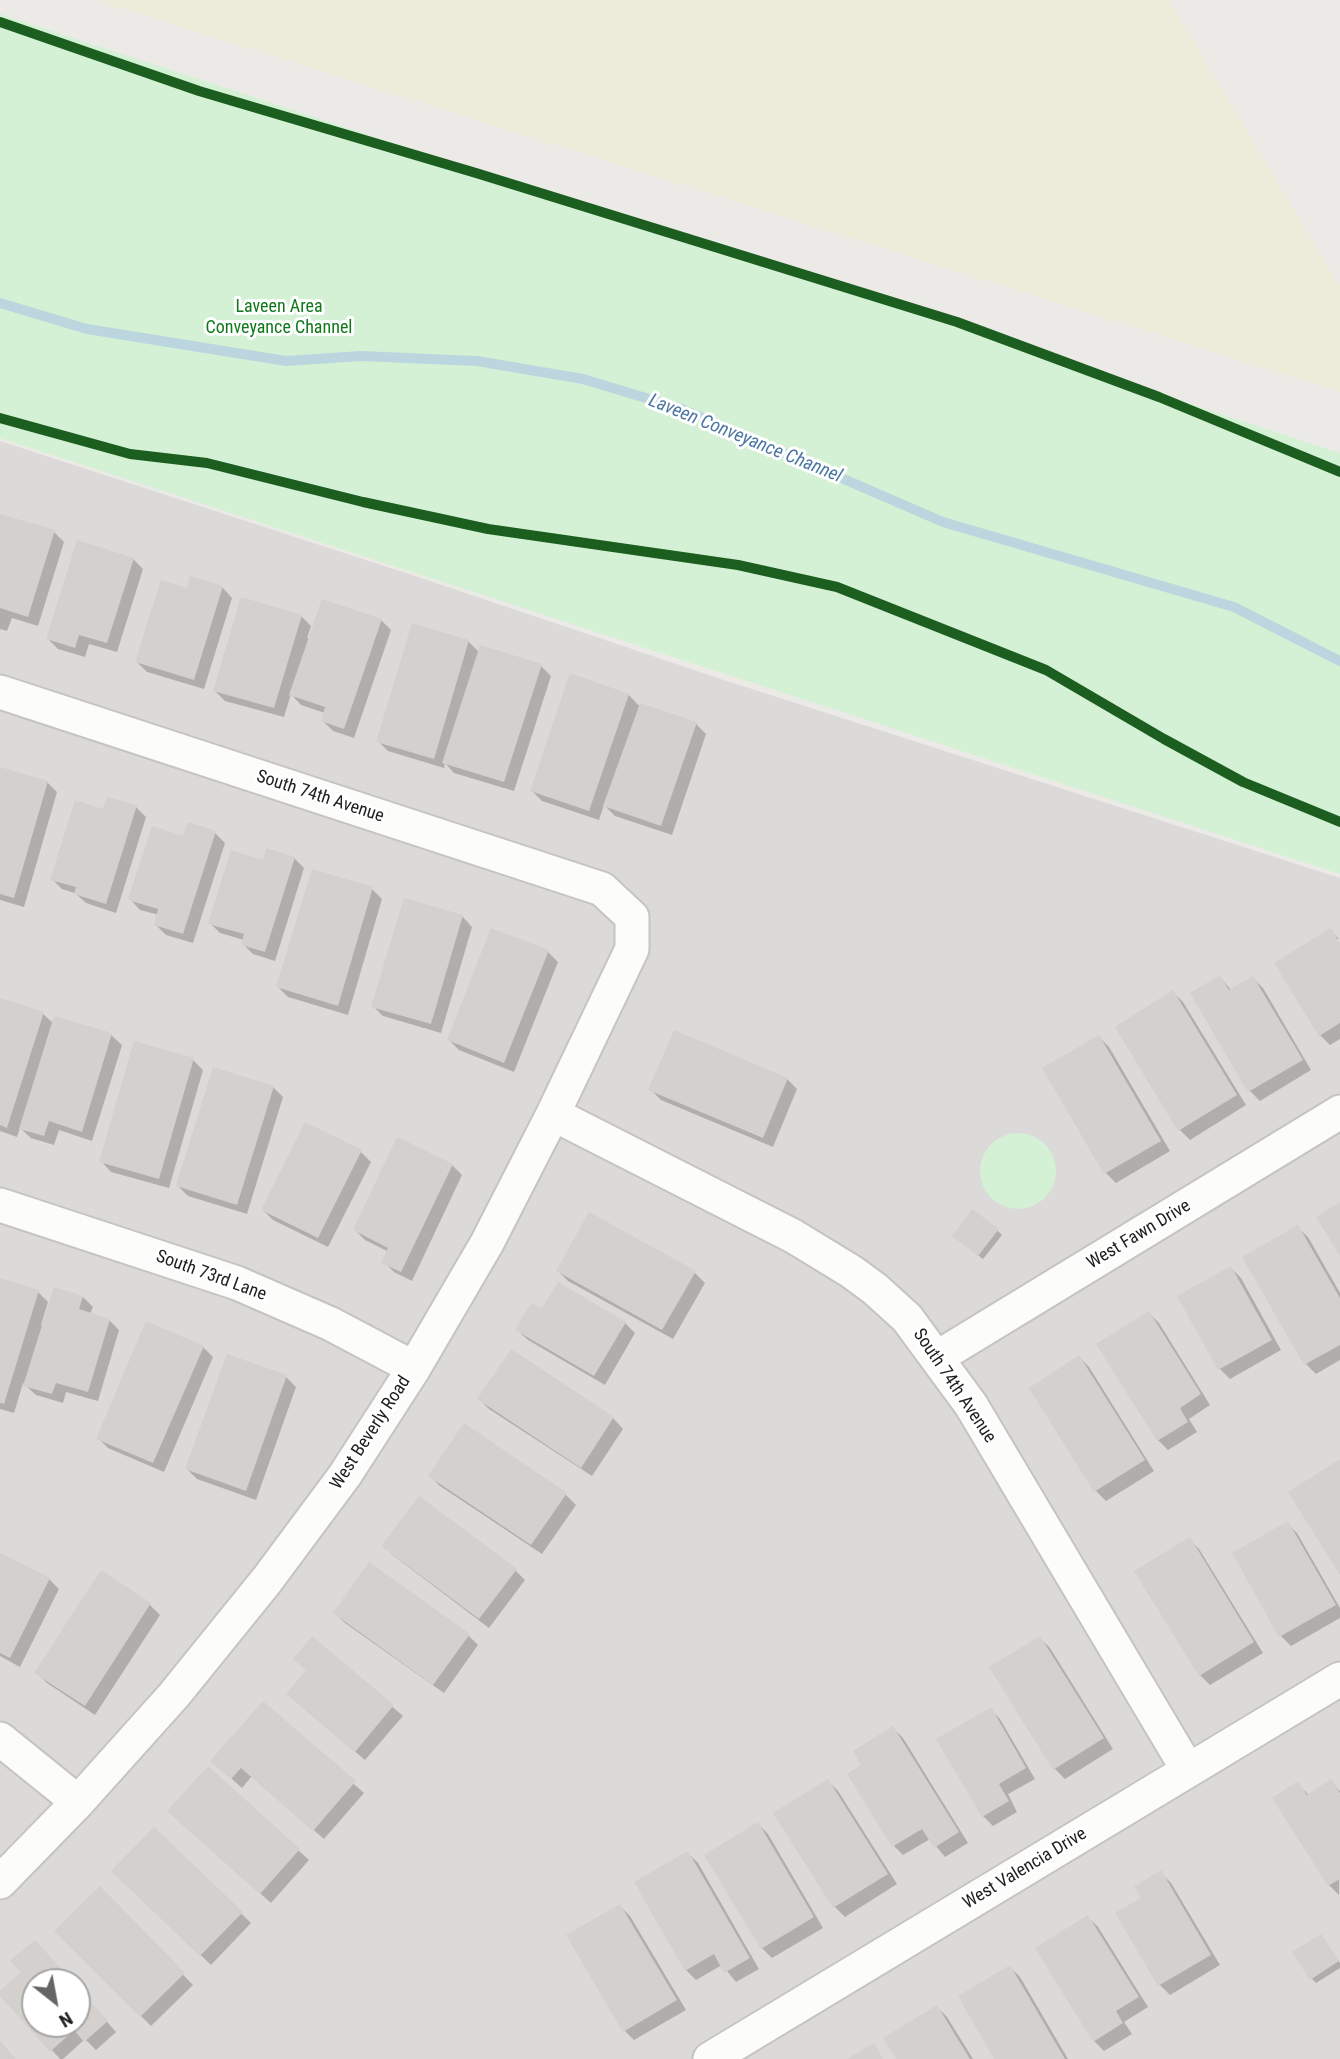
<!DOCTYPE html>
<html>
<head>
<meta charset="utf-8">
<style>
	body { margin:0 }
	#map { position:relative; width:1340px; height:2059px; overflow:hidden; background:#eceae7; font-family:"Roboto Condensed",sans-serif }
	canvas { display:block }
	.north { position:absolute; left:21px; top:1968px; width:70px; height:70px; box-sizing:border-box; background:#fff; border:2px solid #a5a5a5; border-radius:50%; rotate:149deg; font-size:19px; font-weight:700; line-height:28px; text-align:center; color:#1e1e1e }
	.north::after { content:''; display:block; margin:auto; width:24px; height:32px; background:#666564; clip-path:polygon(50% 0,100% 100%,50% 72%,0 100%) }
</style>
</head>
<body>
<div id="map">
<canvas width="1340" height="2059"></canvas>
<div class="north">N</div>
</div>
<script>
const ctx = document.querySelector('canvas').getContext('2d');
ctx.lineJoin = 'round';
function paint(path, color) {
  ctx.fillStyle = color;
  ctx.fill(path, 'evenodd');
}
function trace(path, color, width, dash) {
  ctx.strokeStyle = color;
  ctx.lineWidth = width;
  ctx.lineCap = dash ? 'butt' : 'round';
  ctx.setLineDash(dash || []);
  ctx.stroke(path);
}
function label(font, color, halo, rows, align = 'center') {
  ctx.font = font + ' "Roboto Condensed",sans-serif';
  ctx.lineWidth = 6;
  ctx.setLineDash([]);
  ctx.textBaseline = 'middle';
  ctx.strokeStyle = halo;
  ctx.fillStyle = color;
  for (const [text, x, y, turn = 0] of rows) {
    ctx.save();
    ctx.translate(x, y);
    ctx.rotate((+turn || 0) * Math.PI / 180);
    ctx.textAlign = isNaN(turn) ? turn : align;
    if (halo) ctx.strokeText(text, 0, 0);
    ctx.fillText(text, 0, 0);
    ctx.restore();
  }
}
paint(new Path2D(`
	M 0,441 L 409,574 L 727,681 L 1340,878 L 1340,2059 L 0,2059 ZM 35,1982 L 77,1982 L 77,2024 L 35,2024 Z`), '#dbdad8');
paint(new Path2D(`
	M 95,0 L 1169,0 L 1340,287 L 1340,392 Z`), '#ebecda');
paint(new Path2D(`
	M 0,14 L 1340,453 L 1340,874 L 0,438 Z
	M980 1171a38 38 0 1 1 76 0a38 38 0 1 1-76 0Z`), '#d5f1d5');
paint(new Path2D(`
	M 0,515 L 54,532 L 64,542 L 38,626 L 12,618 L 7,631 L 0,629 Z
	M 133,559 L 143,569 L 117,652 L 89,644 L 85,657 L 58,649 L 48,639 Z
	M 222,587 L 232,598 L 204,689 L 147,672 L 137,662 L 188,590 Z
	M 301,616 L 311,626 L 307,638 L 310,639 L 381,620 L 391,630 L 354,738 L 333,731 L 323,721 L 325,713 L 301,705 L 291,694 L 284,717 L 225,701 L 215,691 Z
	M 468,641 L 479,652 L 541,666 L 551,676 L 514,791 L 454,773 L 445,763 L 444,768 L 388,751 L 378,741 Z
	M 629,695 L 640,707 L 696,724 L 706,734 L 672,835 L 615,816 L 604,805 L 599,820 L 542,801 L 532,791 Z
	M 0,769 L 47,782 L 57,792 L 24,907 L 0,900 Z
	M 136,807 L 146,817 L 116,913 L 86,903 L 75,893 L 62,889 L 52,879 L 105,811 Z
	M 215,833 L 225,843 L 193,943 L 166,935 L 156,925 L 159,915 L 140,910 L 130,899 L 185,839 Z
	M 294,858 L 304,868 L 275,961 L 253,954 L 243,944 L 244,940 L 220,933 L 210,923 L 264,862 Z
	M 372,889 L 382,899 L 348,1015 L 288,997 L 278,987 Z
	M 462,916 L 472,927 L 441,1033 L 383,1016 L 373,1006 Z
	M 1330,930 L 1339,939 L 1335,939 L 1340,947 L 1340,1039 L 1330,1045 L 1320,1035 L 1276,964 Z
	M 548,952 L 558,962 L 514,1072 L 459,1050 L 449,1040 Z
	M 1220,977 L 1232,991 L 1253,978 L 1263,988 L 1311,1070 L 1260,1101 L 1250,1091 L 1192,993 Z
	M 1173,992 L 1183,1002 L 1246,1105 L 1190,1140 L 1180,1130 Z
	M 0,1000 L 43,1014 L 53,1023 L 55,1018 L 111,1035 L 122,1045 L 92,1141 L 59,1130 L 54,1145 L 31,1138 L 20,1128 L 17,1137 L 0,1131 Z
	M 1099,1037 L 1109,1047 L 1170,1151 L 1116,1183 L 1106,1173 L 1044,1068 Z
	M 193,1060 L 203,1070 L 169,1188 L 111,1172 L 101,1161 Z
	M 787,1079 L 797,1089 L 773,1147 L 661,1100 L 651,1090 Z
	M 273,1087 L 283,1097 L 247,1214 L 188,1196 L 178,1186 Z
	M 361,1152 L 371,1162 L 328,1247 L 273,1220 L 263,1210 Z
	M 452,1165 L 462,1175 L 412,1281 L 394,1272 L 384,1262 L 389,1252 L 365,1240 L 355,1230 Z
	M 1297,1227 L 1308,1237 L 1340,1293 L 1340,1360 L 1316,1374 L 1306,1364 L 1245,1257 Z
	M 998,1231 L 1002,1235 L 983,1259 L 959,1240 Z
	M 1231,1268 L 1241,1278 L 1281,1350 L 1230,1379 L 1220,1369 Z
	M 558,1271 L 695,1273 L 705,1283 L 673,1339 L 568,1281 Z
	M 0,1280 L 38,1292 L 48,1302 L 41,1325 L 44,1326 L 83,1297 L 93,1307 L 90,1314 L 109,1320 L 119,1330 L 98,1401 L 66,1392 L 63,1403 L 36,1395 L 23,1383 L 14,1413 L 0,1409 Z
	M 543,1311 L 625,1323 L 635,1333 L 605,1385 L 528,1340 L 517,1330 Z
	M 1149,1313 L 1159,1323 L 1210,1405 L 1189,1419 L 1197,1432 L 1168,1450 L 1158,1440 Z
	M 203,1347 L 213,1357 L 164,1472 L 108,1448 L 98,1438 Z
	M 512,1351 L 613,1418 L 623,1429 L 592,1476 L 489,1409 L 479,1399 Z
	M 1079,1357 L 1089,1367 L 1154,1471 L 1106,1501 L 1096,1491 Z
	M 286,1377 L 296,1387 L 256,1500 L 197,1479 L 187,1469 Z
	M 430,1476 L 566,1495 L 576,1505 L 542,1554 L 440,1486 Z
	M 1287,1523 L 1297,1533 L 1340,1608 L 1340,1618 L 1291,1646 L 1281,1636 L 1234,1554 Z
	M 1189,1539 L 1199,1549 L 1263,1653 L 1210,1685 L 1200,1675 L 1136,1571 Z
	M 384,1546 L 515,1570 L 525,1580 L 489,1628 L 394,1556 Z
	M 0,1555 L 49,1579 L 59,1589 L 20,1667 L 0,1656 Z
	M 102,1573 L 150,1605 L 160,1615 L 95,1715 L 47,1683 L 37,1673 Z
	M 335,1613 L 468,1635 L 478,1645 L 444,1693 L 345,1623 Z
	M 1040,1638 L 1050,1648 L 1113,1749 L 1065,1779 L 1055,1769 L 991,1668 Z
	M 313,1639 L 403,1716 L 365,1760 L 299,1704 L 308,1671 Z
	M 263,1704 L 364,1793 L 324,1839 L 252,1776 L 242,1788 L 223,1771 Z
	M 990,1709 L 1000,1719 L 1035,1779 L 1008,1794 L 1017,1812 L 993,1826 L 983,1816 Z
	M 893,1728 L 903,1738 L 968,1843 L 945,1857 L 930,1839 L 903,1855 L 893,1845 L 864,1766 Z
	M 208,1768 L 309,1860 L 271,1903 L 179,1821 Z
	M 828,1781 L 838,1791 L 897,1884 L 845,1917 L 835,1907 Z
	M 1331,1782 L 1340,1791 L 1339,1895 L 1329,1885 L 1298,1784 L 1310,1796 Z
	M 758,1824 L 768,1834 L 823,1928 L 772,1958 L 762,1948 L 706,1855 Z
	M 154,1829 L 251,1923 L 211,1965 L 114,1871 Z
	M 688,1853 L 698,1863 L 759,1969 L 736,1982 L 722,1965 L 696,1980 L 686,1970 Z
	M 1161,1873 L 1171,1883 L 1220,1965 L 1170,1995 L 1160,1985 L 1143,1899 Z
	M 100,1889 L 193,1985 L 151,2026 L 57,1931 Z
	M 620,1906 L 630,1916 L 686,2010 L 634,2040 L 624,2030 Z
	M 1088,1917 L 1098,1927 L 1148,2007 L 1124,2022 L 1132,2034 L 1104,2051 L 1094,2041 Z
	M 1321,1936 L 1340,1963 L 1340,1968 L 1316,1983 L 1312,1979 Z
	M 1010,1967 L 1020,1977 L 1068,2059 L 996,2059 Z
	M 23,1972 L 72,1982 L 35,1982 L 35,2024 L 77,2024 L 77,1988 L 116,2032 L 96,2050 L 85,2039 L 63,2059 L 60,2059 L 0,1993 Z
	M 937,2007 L 947,2017 L 973,2059 L 898,2059 Z`), '#0003');
trace(new Path2D(`
	M 0,303 L 87,329 L 286,361 L 361,356 L 477,361 L 583,379 L 682,409 L 943,522 L 1234,607 L 1340,661`), '#bbd6df', 10);
paint(new Path2D(`
	M 0,514 L 55,530 L 28,617 L 0,608 Z
	M 77,540 L 134,558 L 107,643 L 79,635 L 75,648 L 46,639 Z
	M 190,576 L 223,586 L 194,680 L 135,662 L 161,580 L 187,588 Z
	M 241,597 L 302,615 L 274,708 L 213,691 Z
	M 322,599 L 382,619 L 344,729 L 321,721 L 325,707 L 289,695 Z
	M 412,623 L 469,640 L 434,759 L 376,742 Z
	M 480,645 L 542,664 L 504,782 L 442,763 Z
	M 570,673 L 629,694 L 589,811 L 530,791 Z
	M 640,703 L 697,722 L 661,826 L 603,806 Z
	M 0,767 L 48,781 L 14,898 L 0,894 Z
	M 107,797 L 137,805 L 106,904 L 74,894 L 76,887 L 50,880 L 75,800 L 103,809 Z
	M 188,822 L 216,831 L 183,934 L 154,925 L 158,909 L 128,900 L 152,826 L 183,836 Z
	M 266,848 L 295,857 L 265,952 L 241,945 L 244,934 L 208,924 L 231,850 L 263,860 Z
	M 312,869 L 373,887 L 338,1006 L 276,987 Z
	M 404,898 L 463,915 L 431,1024 L 371,1007 Z
	M 491,928 L 549,950 L 504,1063 L 447,1040 Z
	M 1331,928 L 1340,944 L 1340,1023 L 1319,1036 L 1274,963 Z
	M 1220,975 L 1229,990 L 1253,976 L 1303,1060 L 1248,1092 L 1190,993 Z
	M 1173,990 L 1237,1095 L 1178,1131 L 1115,1027 Z
	M 0,998 L 44,1012 L 7,1128 L 0,1125 Z
	M 54,1016 L 112,1033 L 82,1132 L 49,1121 L 44,1136 L 19,1129 Z
	M 674,1030 L 788,1078 L 763,1138 L 648,1090 Z
	M 1099,1035 L 1161,1141 L 1104,1174 L 1042,1068 Z
	M 134,1041 L 194,1058 L 159,1179 L 99,1162 Z
	M 213,1067 L 274,1086 L 237,1205 L 176,1186 Z
	M 305,1122 L 362,1150 L 318,1238 L 261,1210 Z
	M 397,1137 L 453,1164 L 401,1272 L 381,1263 L 388,1248 L 353,1230 Z
	M 1340,1202 L 1340,1256 L 1316,1217 Z
	M 972,1209 L 999,1229 L 978,1256 L 952,1236 Z
	M 589,1212 L 696,1271 L 662,1330 L 556,1271 Z
	M 1298,1225 L 1340,1298 L 1340,1345 L 1304,1365 L 1242,1257 Z
	M 1231,1266 L 1272,1340 L 1218,1370 L 1177,1296 Z
	M 0,1278 L 39,1290 L 4,1404 L 0,1403 Z
	M 558,1282 L 626,1322 L 594,1376 L 515,1330 L 531,1303 L 542,1308 Z
	M 54,1287 L 83,1296 L 79,1309 L 110,1319 L 88,1392 L 56,1383 L 52,1394 L 23,1386 Z
	M 1149,1311 L 1201,1394 L 1180,1408 L 1188,1422 L 1157,1441 L 1096,1344 Z
	M 146,1321 L 204,1346 L 153,1463 L 96,1439 Z
	M 511,1349 L 614,1417 L 581,1468 L 477,1399 Z
	M 227,1354 L 287,1375 L 246,1491 L 185,1469 Z
	M 1079,1355 L 1145,1460 L 1094,1492 L 1029,1388 Z
	M 464,1423 L 567,1493 L 531,1545 L 428,1476 Z
	M 1340,1459 L 1340,1575 L 1288,1492 Z
	M 419,1496 L 517,1569 L 479,1619 L 381,1546 Z
	M 1288,1521 L 1336,1605 L 1279,1637 L 1232,1553 Z
	M 1190,1537 L 1254,1642 L 1199,1676 L 1134,1571 Z
	M 0,1553 L 50,1578 L 10,1658 L 0,1653 Z
	M 369,1562 L 470,1634 L 433,1685 L 333,1613 Z
	M 101,1570 L 151,1603 L 85,1706 L 34,1673 Z
	M 312,1636 L 394,1705 L 355,1752 L 286,1694 L 306,1670 L 293,1659 Z
	M 1040,1636 L 1104,1738 L 1053,1770 L 989,1667 Z
	M 263,1701 L 356,1781 L 313,1831 L 241,1768 L 231,1779 L 210,1761 Z
	M 991,1707 L 1026,1768 L 999,1784 L 1009,1801 L 982,1817 L 936,1739 Z
	M 893,1726 L 959,1832 L 934,1848 L 922,1829 L 892,1847 L 847,1774 L 861,1765 L 853,1751 Z
	M 208,1766 L 300,1849 L 260,1894 L 167,1811 Z
	M 828,1779 L 888,1874 L 833,1908 L 773,1813 Z
	M 1331,1779 L 1340,1793 L 1340,1879 L 1328,1886 L 1272,1798 L 1298,1781 L 1307,1795 Z
	M 758,1822 L 814,1917 L 761,1949 L 704,1855 Z
	M 154,1827 L 243,1912 L 200,1956 L 111,1871 Z
	M 688,1851 L 750,1958 L 724,1973 L 714,1954 L 685,1971 L 634,1882 Z
	M 1161,1870 L 1211,1955 L 1158,1986 L 1115,1913 L 1141,1898 L 1134,1887 Z
	M 100,1886 L 185,1973 L 140,2017 L 54,1931 Z
	M 620,1904 L 677,2000 L 623,2032 L 566,1935 Z
	M 1088,1915 L 1139,1997 L 1116,2011 L 1123,2023 L 1093,2042 L 1035,1948 Z
	M 1321,1934 L 1339,1961 L 1310,1980 L 1292,1952 Z
	M 35,1940 L 73,1982 L 35,1982 L 35,2024 L 77,2024 L 77,1987 L 108,2021 L 84,2042 L 74,2030 L 50,2052 L 0,1996 L 0,1991 L 21,1972 L 10,1961 Z
	M 1010,1965 L 1065,2059 L 994,2059 L 958,1996 Z
	M 937,2005 L 970,2059 L 896,2059 L 883,2038 Z
	M 0,2041 L 16,2059 L 0,2059 Z
	M 874,2043 L 883,2059 L 847,2059 Z`), '#d3d0ce');
const minor = new Path2D(`
	M 0,692 L 602,889 L 632,917 L 632,949 L 553,1114 L 487,1243 L 414,1368 L 345,1475 L 267,1580 L 174,1695 L 78,1802 L 0,1882
	M 553,1114 L 793,1236 L 852,1272 L 875,1289 L 907,1318 L 971,1405 L 1188,1770
	M 0,1205 L 237,1283 L 331,1324 L 414,1368
	M 938,1357 L 1340,1112
	M 0,1739 L 78,1802
	M 710,2059 L 1340,1679`);
trace(minor, '#c5c4c3', 37);
trace(minor, '#fcfcfb', 33);
trace(new Path2D(`
	M 0,22 L 199,91 L 476,173 L 957,322 L 1159,397 L 1340,472
	M 0,418 L 130,454 L 207,463 L 363,502 L 488,529 L 738,565 L 837,587 L 1046,670 L 1164,739 L 1243,782 L 1340,822`), '#1b5e20', 10);
label('18px', '#0f7819', '#fff', [
	["Laveen Area",279,307],
	["Conveyance Channel",279,328]
]);
label('18px', '#1e1e1e', '#fff', [
	["South 74th Avenue",320,797,18],
	["West Fawn Drive",1139,1235,-31],
	["South 73rd Lane",211,1276,20],
	["South 74th Avenue",954,1386,56],
	["West Beverly Road",371,1433,-57],
	["West Valencia Drive",1025,1869,-31]
]);
label('italic 19px', '#4b76a2', '#fff', [
	["Laveen Conveyance Channel",745,439,22]
]);
</script>
</body>
</html>
